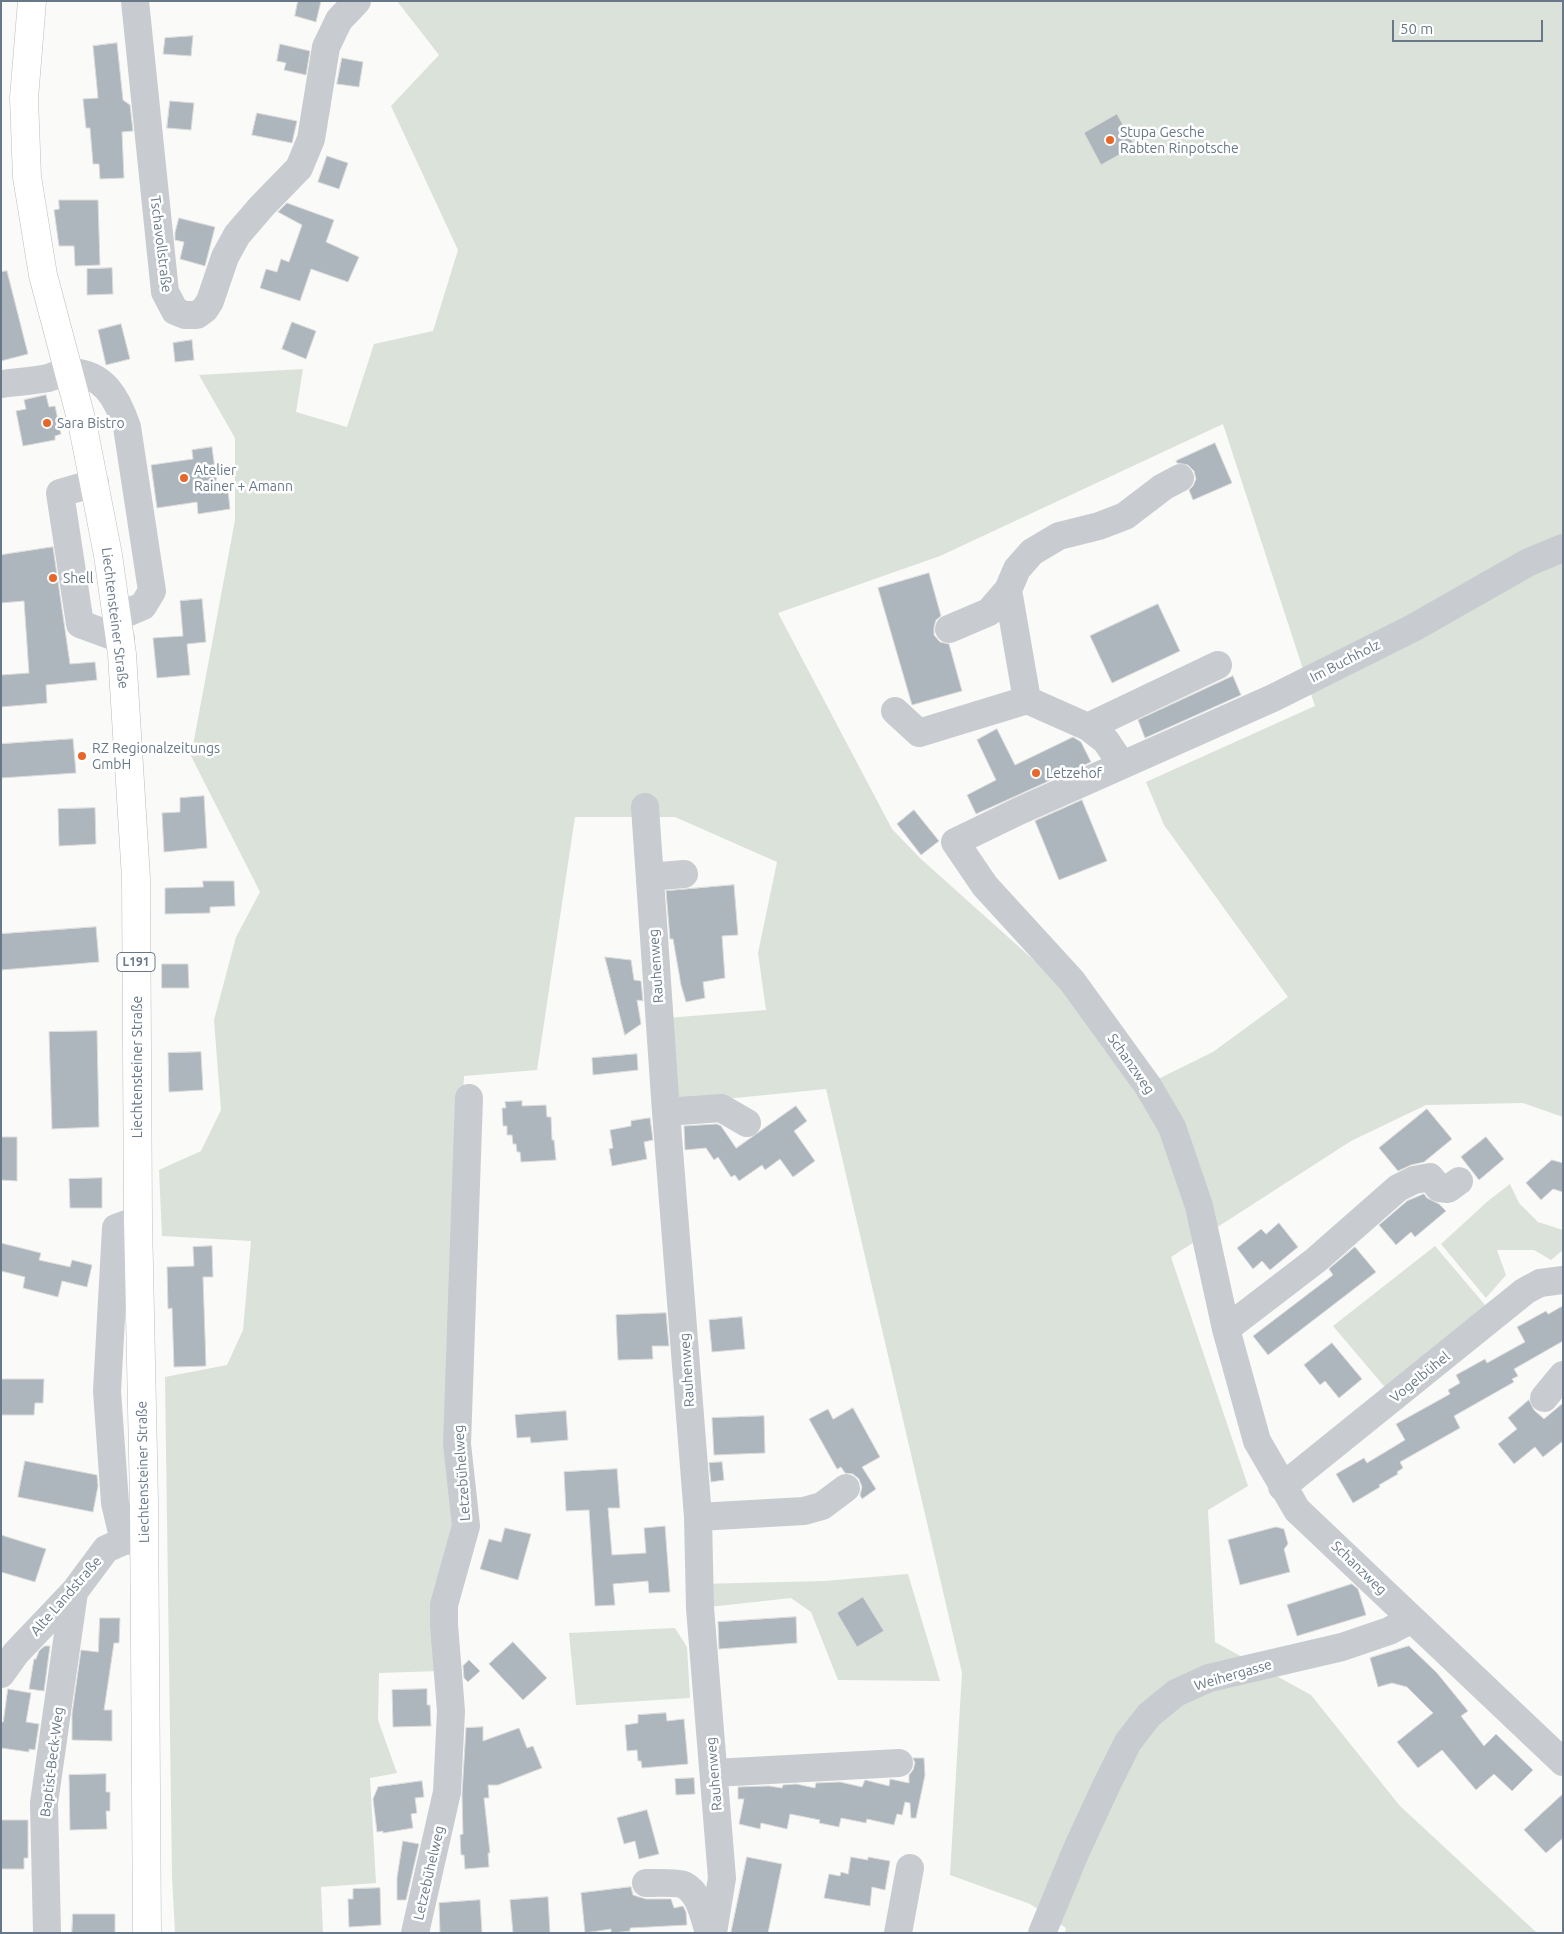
<!DOCTYPE html>
<html>
<head>
<meta charset="utf-8">
<style>
	body { margin:0 }
	#map { position:relative; width:1564px; height:1934px; overflow:hidden; background:#fafaf8; font-family:Ubuntu,sans-serif }
	canvas { display:block }
	.frame { position:absolute; inset:0; border:2px solid #687889; pointer-events:none }
	.scale { position:absolute; left:1392px; top:20px; width:151px; height:22px; box-sizing:border-box; border:2px solid #687889; border-top:0; padding-left:6px; font-size:15px; line-height:18px; white-space:nowrap; color:#687889; -webkit-text-stroke:4px #fff; paint-order:stroke }
</style>
</head>
<body>
<div id="map">
<canvas width="1564" height="1934"></canvas>
<div class="frame"></div>
<div class="scale">50 m</div>
</div>
<script>
const ctx = document.querySelector('canvas').getContext('2d');
ctx.lineJoin = 'round';
function paint(path, color) {
  ctx.fillStyle = color;
  ctx.fill(path, 'evenodd');
}
function trace(path, color, width, dash) {
  ctx.strokeStyle = color;
  ctx.lineWidth = width;
  ctx.lineCap = dash ? 'butt' : 'round';
  ctx.setLineDash(dash || []);
  ctx.stroke(path);
}
function label(font, color, halo, rows, align = 'center') {
  ctx.font = font + ' Ubuntu,sans-serif';
  ctx.lineWidth = 5;
  ctx.setLineDash([]);
  ctx.textBaseline = 'middle';
  ctx.strokeStyle = halo;
  ctx.fillStyle = color;
  for (const [text, x, y, turn = 0] of rows) {
    ctx.save();
    ctx.translate(x, y);
    ctx.rotate((+turn || 0) * Math.PI / 180);
    ctx.textAlign = isNaN(turn) ? turn : align;
    if (halo) ctx.strokeText(text, 0, 0);
    ctx.fillText(text, 0, 0);
    ctx.restore();
  }
}
paint(new Path2D(`
	M 397,1 L 1563,1 L 1563,1117 L 1523,1103 L 1426,1105 L 1351,1141 L 1171,1257 L 1248,1486 L 1208,1510 L 1215,1642 L 1311,1695 L 1400,1806 L 1537,1933 L 1065,1933 L 1066,1928 L 1030,1904 L 950,1875 L 962,1673 L 826,1089 L 675,1104 L 667,1018 L 766,1010 L 758,953 L 777,862 L 675,817 L 575,817 L 537,1070 L 464,1076 L 460,1142 L 457,1523 L 439,1671 L 379,1673 L 378,1720 L 397,1773 L 370,1778 L 376,1883 L 321,1887 L 323,1933 L 175,1933 L 172,1876 L 165,1377 L 227,1365 L 243,1330 L 251,1241 L 162,1236 L 159,1170 L 201,1151 L 221,1110 L 214,1020 L 236,937 L 260,892 L 191,756 L 235,520 L 235,438 L 199,375 L 303,369 L 296,412 L 347,427 L 374,344 L 433,331 L 458,250 L 391,106 L 439,55 ZM 1223,424 L 1315,706 L 1146,782 L 1164,825 L 1288,997 L 1213,1052 L 1148,1084 L 1066,989 L 921,859 L 892,829 L 778,613 L 940,556 Z
	M 1510,1184 L 1519,1203 L 1538,1222 L 1563,1230 L 1563,1250 L 1551,1260 L 1534,1250 L 1497,1250 L 1506,1275 L 1486,1298 L 1441,1244 L 1488,1201 Z
	M 1435,1246 L 1491,1312 L 1389,1392 L 1333,1326 Z
	M 908,1574 L 940,1681 L 838,1680 L 811,1612 L 791,1598 L 700,1608 L 699,1584 L 825,1581 Z
	M 675,1628 L 687,1647 L 690,1698 L 576,1705 L 569,1633 Z`), '#dbe2d9');
const building = new Path2D(`
	M 298,1 L 321,1 L 316,22 L 295,16 Z
	M 193,36 L 191,56 L 163,54 L 165,38 Z
	M 117,43 L 123,100 L 130,105 L 133,131 L 122,132 L 124,178 L 100,179 L 99,164 L 93,164 L 90,128 L 86,128 L 83,99 L 98,98 L 93,46 Z
	M 280,44 L 310,51 L 306,75 L 284,70 L 286,63 L 277,61 Z
	M 342,58 L 363,62 L 359,87 L 337,84 Z
	M 170,101 L 194,103 L 191,130 L 167,128 Z
	M 257,113 L 297,121 L 292,143 L 252,135 Z
	M 1117,114 L 1135,146 L 1101,165 L 1084,133 Z
	M 327,156 L 348,163 L 339,189 L 318,182 Z
	M 59,200 L 98,200 L 100,265 L 75,266 L 74,246 L 59,246 L 54,210 L 59,209 Z
	M 287,203 L 334,220 L 326,242 L 359,257 L 348,282 L 311,269 L 300,301 L 260,288 L 266,269 L 277,272 L 281,259 L 289,262 L 302,225 L 278,212 Z
	M 179,218 L 215,227 L 205,266 L 180,259 L 184,242 L 175,240 L 175,233 Z
	M 112,268 L 113,294 L 87,295 L 87,269 Z
	M 7,271 L 28,354 L 1,361 L 1,272 Z
	M 292,322 L 316,331 L 306,359 L 282,349 Z
	M 121,324 L 130,359 L 106,365 L 98,330 Z
	M 192,340 L 194,360 L 175,362 L 173,343 Z
	M 46,395 L 49,407 L 55,406 L 61,434 L 55,436 L 55,440 L 23,446 L 16,411 L 26,409 L 24,400 Z
	M 1215,443 L 1232,483 L 1193,500 L 1189,490 L 1193,486 L 1196,479 L 1194,471 L 1188,465 L 1177,463 L 1176,461 Z
	M 212,447 L 218,492 L 228,490 L 230,509 L 198,514 L 197,502 L 157,508 L 151,465 L 193,459 L 192,450 Z
	M 53,547 L 70,664 L 95,662 L 97,680 L 46,685 L 47,703 L 1,707 L 1,675 L 29,673 L 24,601 L 1,603 L 1,555 Z
	M 929,573 L 941,616 L 936,620 L 934,627 L 934,635 L 940,642 L 949,644 L 962,691 L 912,705 L 878,588 Z
	M 202,599 L 206,642 L 187,644 L 190,675 L 157,678 L 153,638 L 183,636 L 180,601 Z
	M 1158,604 L 1180,651 L 1112,683 L 1090,636 Z
	M 1233,676 L 1241,695 L 1145,738 L 1138,720 Z
	M 997,729 L 1015,765 L 1073,737 L 1081,742 L 1091,762 L 976,814 L 967,795 L 996,780 L 977,740 Z
	M 73,739 L 76,773 L 1,778 L 1,744 Z
	M 204,796 L 207,848 L 164,852 L 162,813 L 180,812 L 180,798 Z
	M 1082,800 L 1107,861 L 1059,880 L 1035,821 Z
	M 95,808 L 96,844 L 59,846 L 58,809 Z
	M 914,810 L 939,841 L 921,855 L 897,824 Z
	M 203,881 L 234,881 L 235,906 L 210,907 L 210,913 L 165,914 L 165,888 L 203,887 Z
	M 734,885 L 738,935 L 722,936 L 725,978 L 703,982 L 705,998 L 686,1002 L 681,985 L 673,939 L 670,939 L 666,891 Z
	M 96,927 L 99,962 L 1,970 L 1,934 Z
	M 605,957 L 631,960 L 634,980 L 641,981 L 643,1001 L 637,1000 L 641,1024 L 625,1035 Z
	M 162,964 L 188,964 L 189,988 L 162,988 Z
	M 97,1031 L 99,1127 L 52,1129 L 49,1032 Z
	M 201,1052 L 203,1090 L 169,1092 L 168,1053 Z
	M 637,1054 L 638,1070 L 593,1075 L 592,1058 Z
	M 522,1101 L 522,1106 L 546,1105 L 547,1117 L 551,1117 L 552,1140 L 554,1140 L 556,1160 L 521,1162 L 520,1152 L 517,1152 L 516,1144 L 513,1144 L 512,1135 L 507,1135 L 507,1126 L 503,1126 L 502,1108 L 506,1108 L 505,1102 Z
	M 796,1106 L 807,1121 L 794,1131 L 815,1161 L 793,1177 L 780,1159 L 765,1170 L 762,1165 L 739,1181 L 735,1175 L 731,1177 L 718,1157 L 714,1160 L 706,1148 L 685,1150 L 684,1126 L 717,1124 L 721,1126 L 736,1148 Z
	M 1427,1109 L 1452,1139 L 1424,1162 L 1411,1165 L 1398,1171 L 1379,1148 Z
	M 650,1118 L 653,1140 L 644,1142 L 647,1159 L 612,1166 L 609,1149 L 613,1148 L 610,1130 L 631,1126 L 631,1121 Z
	M 1,1137 L 17,1137 L 17,1181 L 1,1180 Z
	M 1486,1137 L 1504,1159 L 1479,1180 L 1461,1157 Z
	M 1552,1160 L 1563,1163 L 1563,1192 L 1553,1189 L 1541,1200 L 1526,1183 Z
	M 102,1178 L 102,1208 L 70,1208 L 69,1179 Z
	M 1424,1194 L 1427,1198 L 1439,1204 L 1446,1211 L 1415,1237 L 1411,1232 L 1396,1245 L 1379,1225 L 1407,1201 Z
	M 1279,1223 L 1298,1247 L 1270,1270 L 1262,1261 L 1253,1269 L 1237,1248 L 1261,1229 L 1266,1234 Z
	M 1,1243 L 41,1253 L 39,1260 L 70,1267 L 72,1260 L 92,1265 L 87,1287 L 62,1281 L 58,1297 L 23,1288 L 25,1277 L 1,1271 Z
	M 212,1246 L 213,1277 L 203,1277 L 206,1366 L 174,1367 L 172,1308 L 168,1309 L 167,1267 L 194,1266 L 193,1247 Z
	M 1355,1247 L 1376,1272 L 1268,1355 L 1253,1336 L 1333,1275 L 1329,1269 Z
	M 1563,1306 L 1563,1341 L 1514,1369 L 1518,1376 L 1512,1379 L 1514,1382 L 1454,1416 L 1460,1428 L 1400,1462 L 1403,1468 L 1397,1472 L 1398,1474 L 1379,1485 L 1380,1487 L 1353,1503 L 1336,1474 L 1364,1458 L 1367,1463 L 1405,1440 L 1396,1424 L 1450,1394 L 1448,1390 L 1460,1383 L 1456,1375 L 1485,1359 L 1487,1363 L 1525,1342 L 1517,1327 L 1546,1311 L 1548,1314 Z
	M 666,1313 L 669,1346 L 652,1346 L 653,1359 L 618,1360 L 616,1315 Z
	M 742,1317 L 745,1349 L 712,1352 L 709,1320 Z
	M 1332,1343 L 1362,1379 L 1339,1398 L 1325,1381 L 1320,1385 L 1304,1365 Z
	M 2,1379 L 44,1379 L 43,1403 L 35,1403 L 34,1415 L 2,1415 Z
	M 1529,1400 L 1534,1410 L 1544,1419 L 1563,1403 L 1563,1441 L 1543,1457 L 1535,1447 L 1514,1464 L 1498,1444 L 1517,1429 L 1508,1418 Z
	M 853,1408 L 880,1457 L 862,1467 L 876,1489 L 862,1499 L 860,1495 L 862,1487 L 859,1479 L 853,1474 L 845,1473 L 841,1467 L 837,1469 L 809,1419 L 828,1409 L 833,1419 Z
	M 566,1411 L 568,1440 L 531,1443 L 530,1437 L 517,1438 L 515,1415 Z
	M 764,1416 L 765,1453 L 714,1455 L 712,1418 Z
	M 25,1461 L 97,1475 L 98,1486 L 93,1512 L 18,1497 Z
	M 722,1462 L 724,1480 L 711,1482 L 709,1463 Z
	M 617,1469 L 620,1508 L 608,1508 L 612,1555 L 646,1553 L 644,1528 L 665,1526 L 670,1592 L 649,1593 L 648,1581 L 613,1584 L 615,1605 L 595,1606 L 589,1510 L 566,1511 L 564,1472 Z
	M 1276,1527 L 1284,1529 L 1288,1544 L 1284,1549 L 1290,1572 L 1240,1585 L 1228,1540 Z
	M 505,1528 L 531,1534 L 518,1580 L 480,1569 L 489,1539 L 501,1542 Z
	M 1,1535 L 46,1549 L 35,1582 L 1,1572 Z
	M 1352,1584 L 1358,1589 L 1366,1615 L 1297,1636 L 1287,1605 Z
	M 863,1597 L 884,1631 L 857,1647 L 837,1613 Z
	M 796,1617 L 797,1643 L 719,1649 L 718,1622 Z
	M 100,1618 L 120,1618 L 119,1643 L 114,1643 L 104,1710 L 112,1710 L 112,1741 L 72,1740 L 72,1714 L 81,1650 L 98,1652 Z
	M 513,1642 L 547,1678 L 523,1700 L 489,1664 Z
	M 45,1646 L 50,1646 L 44,1691 L 29,1689 L 34,1659 L 36,1659 L 39,1651 Z
	M 1409,1646 L 1437,1673 L 1468,1711 L 1461,1716 L 1484,1746 L 1496,1734 L 1533,1770 L 1512,1791 L 1494,1774 L 1476,1790 L 1442,1750 L 1418,1768 L 1397,1742 L 1433,1713 L 1407,1687 L 1392,1683 L 1378,1687 L 1370,1658 Z
	M 469,1660 L 480,1671 L 468,1682 L 464,1678 L 463,1666 Z
	M 8,1689 L 31,1693 L 26,1722 L 39,1724 L 35,1750 L 29,1749 L 29,1752 L 1,1748 L 1,1722 L 3,1722 Z
	M 427,1689 L 427,1705 L 430,1705 L 431,1726 L 393,1727 L 392,1690 Z
	M 666,1713 L 667,1721 L 684,1719 L 688,1764 L 642,1768 L 641,1761 L 638,1761 L 637,1750 L 627,1751 L 625,1725 L 638,1723 L 638,1715 Z
	M 483,1727 L 483,1741 L 519,1728 L 527,1748 L 533,1746 L 542,1768 L 498,1785 L 488,1785 L 489,1798 L 484,1798 L 490,1853 L 488,1853 L 489,1867 L 465,1869 L 464,1855 L 461,1855 L 460,1835 L 463,1834 L 462,1794 L 466,1728 Z
	M 913,1758 L 924,1758 L 925,1775 L 916,1818 L 911,1818 L 910,1803 L 905,1802 L 902,1815 L 897,1814 L 894,1825 L 867,1819 L 866,1823 L 841,1818 L 839,1827 L 819,1823 L 820,1820 L 790,1814 L 787,1829 L 761,1823 L 760,1829 L 739,1824 L 744,1799 L 738,1799 L 738,1787 L 769,1786 L 782,1788 L 783,1785 L 796,1784 L 815,1788 L 816,1783 L 840,1782 L 862,1787 L 865,1780 L 889,1786 L 890,1779 L 909,1783 L 909,1775 L 913,1770 L 915,1763 Z
	M 106,1774 L 106,1792 L 110,1792 L 110,1811 L 106,1811 L 107,1829 L 70,1830 L 69,1775 Z
	M 694,1778 L 695,1794 L 676,1795 L 675,1779 Z
	M 422,1781 L 424,1797 L 415,1798 L 417,1813 L 411,1814 L 413,1828 L 383,1833 L 383,1831 L 377,1832 L 373,1799 L 378,1787 Z
	M 1563,1794 L 1563,1838 L 1546,1853 L 1524,1830 Z
	M 647,1810 L 659,1854 L 639,1859 L 635,1841 L 624,1844 L 617,1818 Z
	M 1,1820 L 28,1820 L 28,1858 L 24,1858 L 24,1869 L 2,1869 Z
	M 403,1841 L 419,1844 L 406,1900 L 397,1900 L 397,1878 Z
	M 747,1857 L 782,1864 L 768,1933 L 731,1933 Z
	M 851,1857 L 868,1860 L 868,1857 L 890,1861 L 885,1890 L 872,1887 L 870,1906 L 824,1898 L 829,1874 L 840,1876 L 841,1872 L 848,1874 Z
	M 631,1887 L 633,1895 L 639,1897 L 646,1899 L 671,1899 L 674,1908 L 683,1906 L 686,1912 L 687,1925 L 630,1928 L 630,1931 L 613,1933 L 611,1933 L 611,1929 L 585,1933 L 581,1893 Z
	M 380,1888 L 381,1925 L 349,1927 L 348,1899 L 353,1899 L 353,1889 Z
	M 548,1897 L 550,1933 L 513,1933 L 510,1900 Z
	M 480,1900 L 482,1933 L 440,1933 L 439,1903 Z
	M 73,1914 L 115,1914 L 115,1933 L 72,1933 Z`);
paint(building, '#aeb6bd');
trace(building, '#dcdcda', 1);
const major = new Path2D(`
	M 32,1 L 24,98 L 27,177 L 43,275 L 82,422 L 108,555 L 122,654 L 136,878 L 138,1220 L 144,1502 L 147,1933`);
trace(major, '#b9bdc1', 29);
trace(new Path2D(`
	M 135,1 L 165,292 L 175,311 L 185,315 L 197,315 L 205,309 L 210,301 L 225,257 L 237,235 L 262,206 L 299,168 L 311,139 L 326,47 L 339,20 L 357,1
	M 1,384 C 16,382 33,381 48,378 C 55,376 63,371 70,372 C 104,373 117,398 127,427 L 152,591 L 143,606 L 117,617
	M 95,483 L 60,493 L 80,624 L 121,639
	M 1563,548 L 1529,562 L 1413,628 L 1273,698 L 1019,811 L 955,842 L 985,886 L 1072,981 L 1148,1086 L 1172,1127 L 1199,1206 L 1226,1329 L 1257,1441 L 1297,1510 L 1563,1762
	M 1008,590 L 1017,569 L 1032,552 L 1059,536 L 1099,526 L 1125,516 L 1163,487 L 1180,478
	M 949,629 L 989,612 L 1008,590 L 1027,700
	M 895,711 L 919,733 L 1027,700 L 1088,727 L 1106,741 L 1122,765
	M 1088,727 L 1218,665
	M 645,807 L 666,1112 L 698,1517 L 700,1608 L 722,1878 L 713,1933
	M 650,877 L 684,874
	M 666,1112 L 721,1108 L 747,1123
	M 1226,1329 L 1316,1260 L 1398,1188 L 1414,1180 L 1430,1177 L 1439,1188 L 1448,1189 L 1459,1181
	M 1544,1398 L 1563,1375
	M 1282,1487 L 1525,1291 L 1540,1283 L 1563,1280
	M 698,1517 L 804,1511 L 822,1506 L 846,1488
	M 124,1541 L 115,1503 L 107,1391 L 116,1228 L 138,1220
	M 1,1674 L 16,1653 L 74,1592 L 106,1549 L 124,1541 L 142,1540
	M 714,1773 L 899,1763
	M 646,1883 C 655,1883 677,1882 684,1885 C 700,1893 704,1917 709,1933
	M 47,1933 L 44,1803 L 74,1592
	M 415,1933 L 447,1792 L 451,1711 L 444,1625 L 444,1605 L 466,1526 L 457,1444 L 469,1098
	M 898,1933 L 910,1868
	M 1042,1933 L 1076,1851 L 1107,1784 L 1128,1742 L 1149,1715 L 1176,1693 L 1209,1678 L 1342,1647 L 1389,1631 L 1412,1619`), '#c8cbcf', 28);
trace(major, '#fff', 28);
for (const [x, y, r, color] of [
	[1110,140,5,"#e7672b"],
	[47,423,5,"#e7672b"],
	[184,478,5,"#e7672b"],
	[53,578,5,"#e7672b"],
	[82,756,5,"#e7672b"],
	[1036,773,5,"#e7672b"]
]) {
  const dot = new Path2D();
  dot.arc(x, y, r, 0, 2 * Math.PI);
  ctx.fillStyle = color;
  ctx.fill(dot);
  trace(dot, '#fff', 2);
}
for (const [x, y, w] of [
	[136,962,38]
]) {
  const box = new Path2D();
  box.roundRect(x - w / 2, y - 9.5, w, 19, 4);
  ctx.fillStyle = '#fff';
  ctx.fill(box);
  trace(box, '#687889', 1);
}
label('bold 12px', '#687889', null, [
	["L191",136,962]
]);
label('14px', '#687889', '#fff', [
	["Stupa Gesche",1120,132],
	["Rabten Rinpotsche",1120,148],
	["Sara Bistro",57,423],
	["Atelier",194,470],
	["Rainer + Amann",194,486],
	["Shell",63,578],
	["RZ Regionalzeitungs",92,748],
	["GmbH",92,764],
	["Letzehof",1046,773]
], 'left');
label('14px', '#687889', '#fff', [
	["Tschavollstraße",161,244,83],
	["Liechtensteiner Straße",115,618,83],
	["Im Buchholz",1345,661,-27],
	["Rauhenweg",656,966,-94],
	["Schanzweg",1131,1064,55],
	["Liechtensteiner Straße",137,1067,-90],
	["Rauhenweg",687,1370,-94],
	["Vogelbühel",1420,1377,-39],
	["Liechtensteiner Straße",143,1472,-91],
	["Letzebühelweg",462,1473,-94],
	["Schanzweg",1359,1568,44],
	["Alte Landstraße",66,1596,-49],
	["Weihergasse",1233,1675,-16],
	["Baptist-Beck-Weg",52,1762,-83],
	["Rauhenweg",714,1774,-95],
	["Letzebühelweg",429,1873,-77]
]);
</script>
</body>
</html>
